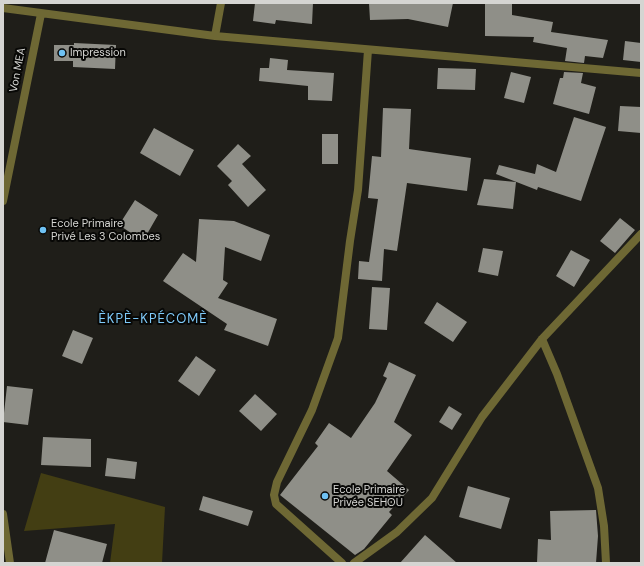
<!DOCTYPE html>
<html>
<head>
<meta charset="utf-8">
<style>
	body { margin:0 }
	#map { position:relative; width:644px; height:566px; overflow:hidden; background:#1f1e19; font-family:"DM Sans",sans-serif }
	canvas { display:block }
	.frame { position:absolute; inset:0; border:4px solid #d5d5d2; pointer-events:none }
</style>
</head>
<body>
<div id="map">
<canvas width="644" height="566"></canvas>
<div class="frame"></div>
</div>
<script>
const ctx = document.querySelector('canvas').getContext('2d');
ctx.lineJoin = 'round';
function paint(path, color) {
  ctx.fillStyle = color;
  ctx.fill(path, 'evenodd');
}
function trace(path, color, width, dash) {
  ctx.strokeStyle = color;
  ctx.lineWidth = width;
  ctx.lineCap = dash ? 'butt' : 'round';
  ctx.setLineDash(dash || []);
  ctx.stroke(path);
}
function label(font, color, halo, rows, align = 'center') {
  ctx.font = font + ' "DM Sans",sans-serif';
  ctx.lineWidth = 4;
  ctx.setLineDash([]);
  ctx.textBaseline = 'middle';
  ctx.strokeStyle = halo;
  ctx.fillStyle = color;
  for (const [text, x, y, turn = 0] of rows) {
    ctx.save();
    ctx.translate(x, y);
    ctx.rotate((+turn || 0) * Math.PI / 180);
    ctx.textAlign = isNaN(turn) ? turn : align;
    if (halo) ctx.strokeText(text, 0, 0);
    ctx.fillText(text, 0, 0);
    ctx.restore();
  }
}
paint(new Path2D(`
	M 41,473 L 165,507 L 162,563 L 110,563 L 115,524 L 24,531 Z`), '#433e13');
paint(new Path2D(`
	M 255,3 L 313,3 L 312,24 L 276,20 L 275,24 L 253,21 Z
	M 369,3 L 453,3 L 448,27 L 408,19 L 370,20 Z
	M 485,3 L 512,3 L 512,15 L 553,22 L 551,32 L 608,40 L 603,58 L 585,56 L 584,63 L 565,61 L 567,48 L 533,42 L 534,37 L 485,36 Z
	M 625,41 L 641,43 L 641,62 L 623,60 Z
	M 74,43 L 116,45 L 115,69 L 73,67 L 73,61 L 54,61 L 54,45 L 74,45 Z
	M 270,58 L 288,60 L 287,70 L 334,73 L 332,101 L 308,100 L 308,86 L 259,81 L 260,68 L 269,68 Z
	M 438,68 L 476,69 L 475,90 L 437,89 Z
	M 511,72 L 531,77 L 524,103 L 504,98 Z
	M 564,72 L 583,73 L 581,83 L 596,87 L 589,114 L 553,104 L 560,78 L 563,78 Z
	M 620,106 L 641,107 L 641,133 L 618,131 Z
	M 383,108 L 411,109 L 409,149 L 471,158 L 467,191 L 407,183 L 397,251 L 384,249 L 382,281 L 358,279 L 359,261 L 369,262 L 378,199 L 368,198 L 372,156 L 381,157 Z
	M 574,117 L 606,127 L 581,201 L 538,187 L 537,190 L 496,174 L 499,165 L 535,174 L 537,164 L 556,172 Z
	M 154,128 L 194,150 L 180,176 L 140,153 Z
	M 322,134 L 338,134 L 338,164 L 322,164 Z
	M 238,144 L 251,156 L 242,164 L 266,190 L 248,207 L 228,185 L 232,181 L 217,166 Z
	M 484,179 L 516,182 L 513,209 L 477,205 Z
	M 135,200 L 158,215 L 143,241 L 119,225 Z
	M 620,218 L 635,230 L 615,253 L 600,241 Z
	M 199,219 L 234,221 L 270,235 L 261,261 L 225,247 L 223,280 L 228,283 L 218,298 L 277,319 L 268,346 L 224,330 L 227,324 L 163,281 L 183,253 L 196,262 Z
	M 483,248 L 503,251 L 498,276 L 478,272 Z
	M 571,250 L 590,260 L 574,287 L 556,276 Z
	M 372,287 L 390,288 L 387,330 L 369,329 Z
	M 437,302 L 467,322 L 453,342 L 424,323 Z
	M 73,330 L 93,338 L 82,364 L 62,356 Z
	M 196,356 L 216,370 L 199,396 L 178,381 Z
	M 389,362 L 416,375 L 394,422 L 412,435 L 387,471 L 409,490 L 389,512 L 392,515 L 364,549 L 355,555 L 280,495 L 318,446 L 315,443 L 329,423 L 351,438 L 375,403 L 387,378 L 383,376 Z
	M 7,386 L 33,389 L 28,425 L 3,422 Z
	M 255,394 L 277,414 L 261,431 L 239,411 Z
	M 449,406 L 462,414 L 452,430 L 439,422 Z
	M 43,437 L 91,439 L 91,467 L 41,465 Z
	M 107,458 L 137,462 L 135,479 L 105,476 Z
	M 468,486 L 510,498 L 501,529 L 459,517 Z
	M 203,496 L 253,511 L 248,526 L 199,510 Z
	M 596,510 L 598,536 L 596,563 L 537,563 L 538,539 L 551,540 L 550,511 Z
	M 54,530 L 107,544 L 102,563 L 45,563 Z
	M 425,535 L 457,563 L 400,563 Z`), '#8f8f88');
trace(new Path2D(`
	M 3,8 L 215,36 L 641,73
	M 215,36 L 221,3
	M 3,201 L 41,14
	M 542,339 L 557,374 L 598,488 L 604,526 L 606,563
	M 3,514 L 10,563
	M 342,563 L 276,504 L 274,495 L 277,482 L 312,410 L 338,338 L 350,241 L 358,190 L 368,50
	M 354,563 L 397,532 L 432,498 L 482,417 L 542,339 L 641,234`), '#6e6834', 8);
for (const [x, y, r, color] of [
	[62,53,4,"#6fc2f4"],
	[43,230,4,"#6fc2f4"],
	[325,496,4,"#6fc2f4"]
]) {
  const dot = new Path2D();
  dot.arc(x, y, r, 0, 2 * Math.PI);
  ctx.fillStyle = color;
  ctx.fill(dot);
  trace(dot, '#080806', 1.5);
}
label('11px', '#d5d5d2', '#080806', [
	["Impression",70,53],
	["Ecole Primaire",51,224],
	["Privé Les 3 Colombes",51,237],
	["Ecole Primaire",333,490],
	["Privée SEHOU",333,503]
], 'left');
label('11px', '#d5d5d2', '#080806', [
	["Von MEA",18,70,-79]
]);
ctx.letterSpacing = '1px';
label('13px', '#7fcaf9', '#080806', [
	["ÈKPÈ-KPÉCOMÈ",153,320]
]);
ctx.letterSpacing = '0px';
</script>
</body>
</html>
